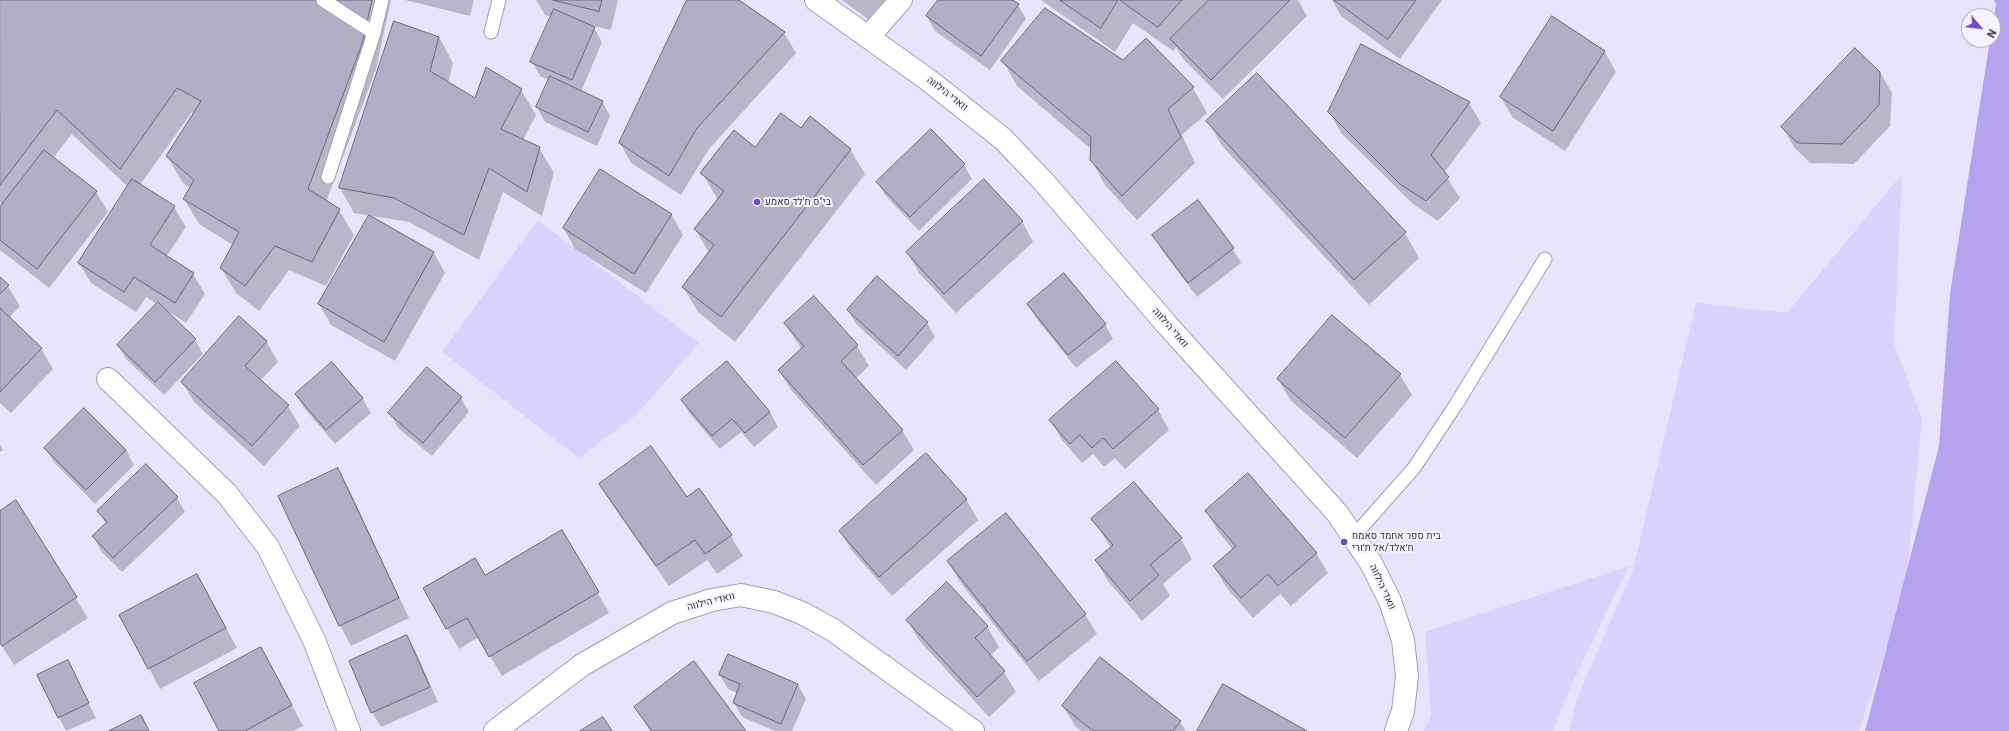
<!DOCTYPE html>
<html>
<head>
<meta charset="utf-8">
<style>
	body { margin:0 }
	#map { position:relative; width:2009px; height:731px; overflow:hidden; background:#e9e4fd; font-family:Roboto,sans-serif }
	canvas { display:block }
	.north { position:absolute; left:1961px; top:8px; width:40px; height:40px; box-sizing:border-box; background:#f6f3fe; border:1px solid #a9a6b0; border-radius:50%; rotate:118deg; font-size:11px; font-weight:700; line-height:16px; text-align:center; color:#35333c }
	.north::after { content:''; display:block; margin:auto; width:14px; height:18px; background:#7348c1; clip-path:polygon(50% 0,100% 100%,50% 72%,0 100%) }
</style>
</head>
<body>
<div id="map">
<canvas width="2009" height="731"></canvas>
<div class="north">N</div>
</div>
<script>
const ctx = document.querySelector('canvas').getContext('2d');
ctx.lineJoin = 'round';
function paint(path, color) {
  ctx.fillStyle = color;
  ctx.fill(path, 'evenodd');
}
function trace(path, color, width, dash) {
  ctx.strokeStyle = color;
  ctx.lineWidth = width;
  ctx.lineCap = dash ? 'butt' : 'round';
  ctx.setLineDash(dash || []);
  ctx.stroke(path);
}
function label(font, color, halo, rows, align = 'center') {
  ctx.font = font + ' Roboto,Heebo,sans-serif';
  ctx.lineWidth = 4;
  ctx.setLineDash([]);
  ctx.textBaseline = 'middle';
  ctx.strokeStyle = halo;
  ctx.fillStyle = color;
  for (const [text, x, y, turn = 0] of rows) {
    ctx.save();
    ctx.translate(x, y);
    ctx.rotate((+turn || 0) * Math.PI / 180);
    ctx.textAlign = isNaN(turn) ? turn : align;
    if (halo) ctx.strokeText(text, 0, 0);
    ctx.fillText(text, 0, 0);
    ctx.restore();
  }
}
paint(new Path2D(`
	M 1902,174 L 1894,343 L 1922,419 L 1905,593 L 1859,731 L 1569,731 L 1577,698 L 1633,570 L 1696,303 L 1787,313 Z
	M 538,220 L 699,343 L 636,415 L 579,458 L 442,352 Z
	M 1629,566 L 1569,690 L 1553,731 L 1424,731 L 1431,715 L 1425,632 Z`), '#dcd2ff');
paint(new Path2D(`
	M 1994,0 L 2009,0 L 2009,731 L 1865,731 L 1939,446 L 1950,294 L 1990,40 L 1993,40 L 1993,23 L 1996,3 Z`), '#b6a3ed');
paint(new Path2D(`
	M 0,0 L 391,0 L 376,69 L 326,202 L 339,210 L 354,235 L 326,286 L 289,270 L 259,311 L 236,293 L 221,268 L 233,245 L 199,224 L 184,199 L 190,188 L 182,182 L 167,156 L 194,114 L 192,112 L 140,185 L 174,207 L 186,227 L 166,257 L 193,274 L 205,294 L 186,323 L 165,309 L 195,340 L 203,354 L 164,395 L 126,359 L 118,345 L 157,304 L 146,297 L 136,312 L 91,283 L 79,263 L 128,187 L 72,134 L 53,158 L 96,192 L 108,212 L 49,288 L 0,250 L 0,209 L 2,206 L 0,202 Z
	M 405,0 L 474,0 L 470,16 Z
	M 536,0 L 618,0 L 611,30 L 593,26 L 602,42 L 581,92 L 602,101 L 610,116 L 597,146 L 545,122 L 537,107 L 549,80 L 540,76 L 532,62 L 551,17 L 545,15 Z
	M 688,0 L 737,0 L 784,33 L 796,53 L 709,149 L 681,195 L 631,163 L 620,143 Z
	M 842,0 L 887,0 L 872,22 Z
	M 939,0 L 1011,0 L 1018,5 L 1026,19 L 990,70 L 935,31 L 927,16 Z
	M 1041,0 L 1298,0 L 1307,16 L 1223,99 L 1183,59 L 1176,47 L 1173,51 L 1133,23 L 1115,52 Z
	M 1332,0 L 1442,0 L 1400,59 L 1341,16 Z
	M 439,37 L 453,63 L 448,83 L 476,100 L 521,90 L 536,115 L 523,140 L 539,148 L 554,173 L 542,216 L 503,192 L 479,260 L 409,222 L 354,213 L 340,188 Z
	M 1605,52 L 1616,72 L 1565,151 L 1512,117 L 1501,97 Z
	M 1003,61 L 1124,62 L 1193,88 L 1207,113 L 1182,135 L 1195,163 L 1137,220 L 1105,185 L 1091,160 L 1091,149 L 1017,86 Z
	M 1880,72 L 1892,93 L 1890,126 L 1854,164 L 1810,163 L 1794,147 L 1782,127 Z
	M 1469,103 L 1481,123 L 1444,173 L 1460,198 L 1438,221 L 1413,204 L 1341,133 L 1329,112 Z
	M 1208,121 L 1405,233 L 1419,258 L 1369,305 L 1222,146 Z
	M 801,130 L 850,149 L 865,174 L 735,342 L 698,312 L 683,287 L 709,253 L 695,229 L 718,200 L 702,173 Z
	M 931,130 L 964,165 L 972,179 L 919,231 L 886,196 L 877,182 Z
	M 601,170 L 671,214 L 683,235 L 646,293 L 575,249 L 564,229 Z
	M 369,216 L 434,253 L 445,273 L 395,361 L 331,325 L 319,304 Z
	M 1022,221 L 1033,242 L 956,313 L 919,273 L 907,252 Z
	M 1154,235 L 1233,249 L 1241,263 L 1197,297 L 1162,250 Z
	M 0,278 L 8,286 L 20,306 L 9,318 L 41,348 L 53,369 L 11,413 L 0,403 Z
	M 877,278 L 927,323 L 935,337 L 906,370 L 856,324 L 848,310 Z
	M 814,297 L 857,346 L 869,366 L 856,378 L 902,430 L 914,450 L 876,485 L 791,390 L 779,370 L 802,350 L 785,324 Z
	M 1028,304 L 1105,324 L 1113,339 L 1076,368 L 1036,318 Z
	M 266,341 L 278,362 L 260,381 L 288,406 L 300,426 L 264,466 L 194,402 L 182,382 Z
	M 726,362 L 770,412 L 778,427 L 754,447 L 741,432 L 720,449 L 690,414 L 682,400 Z
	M 332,363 L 363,399 L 371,413 L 335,444 L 304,408 L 296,394 Z
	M 1400,375 L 1412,395 L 1357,458 L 1290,400 L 1278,379 Z
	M 461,398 L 469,412 L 432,456 L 398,428 L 390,413 Z
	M 84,409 L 126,450 L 134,465 L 95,504 L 54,462 L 45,448 Z
	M 1158,410 L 1169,430 L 1125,469 L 1115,458 L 1104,467 L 1093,454 L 1082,463 L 1062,440 L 1050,420 Z
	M 0,444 L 3,450 L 0,452 Z
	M 337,469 L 349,489 L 409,618 L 351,646 L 340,625 Z
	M 600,484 L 686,498 L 699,489 L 731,536 L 743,556 L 717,574 L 707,560 L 669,586 L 612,504 Z
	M 177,498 L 185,512 L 122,572 L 101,551 L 93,536 L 106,524 L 98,511 Z
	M 966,499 L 978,520 L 892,596 L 852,551 L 840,531 Z
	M 15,502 L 88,618 L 14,665 L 0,643 L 0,512 Z
	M 1206,511 L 1316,553 L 1328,573 L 1291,606 L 1280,594 L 1253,618 L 1226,587 L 1214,567 L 1233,550 L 1218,531 Z
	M 1093,519 L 1181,539 L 1192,559 L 1163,584 L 1170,596 L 1142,621 L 1108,581 L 1096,561 L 1111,548 Z
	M 562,531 L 609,613 L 502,676 L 479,637 L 459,649 L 424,589 L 485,576 Z
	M 948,562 L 1085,614 L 1097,634 L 1039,681 L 960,582 Z
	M 197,575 L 237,648 L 160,689 L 121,615 Z
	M 907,620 L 987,626 L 999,647 L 990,656 L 1004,672 L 1016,692 L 989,717 L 919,640 Z
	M 407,636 L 415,650 L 438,702 L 381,727 L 372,712 L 350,661 Z
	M 728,656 L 798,685 L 806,699 L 792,731 L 775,731 L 742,717 L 734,703 L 737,693 L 728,689 L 720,675 Z
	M 1101,658 L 1180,722 L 1186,731 L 1081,731 L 1075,726 L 1063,706 Z
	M 68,661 L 96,718 L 66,731 L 38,676 Z
	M 272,668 L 303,726 L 293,731 L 220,731 Z
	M 635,707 L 745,731 L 650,731 Z`), '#0003');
const building = new Path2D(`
	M 0,0 L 372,0 L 362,44 L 308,189 L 340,209 L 312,262 L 275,246 L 245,286 L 220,268 L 239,232 L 183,199 L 194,180 L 166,156 L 201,101 L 177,88 L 120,169 L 57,110 L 0,185 Z
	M 553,0 L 602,0 L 599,11 Z
	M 687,0 L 739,0 L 785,32 L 697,128 L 669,176 L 619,143 Z
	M 938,0 L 1013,0 L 1019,4 L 981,56 L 926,16 Z
	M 1060,0 L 1118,0 L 1101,28 Z
	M 1120,0 L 1182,0 L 1158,27 Z
	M 1209,0 L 1290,0 L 1211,80 L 1170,39 Z
	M 1334,0 L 1416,0 L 1388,39 Z
	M 1045,8 L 1123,60 L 1146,38 L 1194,87 L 1168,109 L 1181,137 L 1122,196 L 1090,160 L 1091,137 L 1001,61 Z
	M 554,9 L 595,27 L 572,80 L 530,62 Z
	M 1552,16 L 1605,51 L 1553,131 L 1500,97 Z
	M 394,21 L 439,37 L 430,71 L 475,98 L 486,67 L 522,89 L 501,129 L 540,147 L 527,192 L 489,168 L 464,235 L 394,198 L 339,188 Z
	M 1361,44 L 1470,102 L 1431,155 L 1449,177 L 1426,201 L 1400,184 L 1328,112 Z
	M 1855,48 L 1880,72 L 1879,105 L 1842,144 L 1798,143 L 1781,127 Z
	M 1257,73 L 1406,232 L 1354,280 L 1206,121 Z
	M 550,76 L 603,101 L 588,132 L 536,107 Z
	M 781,113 L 801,128 L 810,116 L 851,149 L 721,317 L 682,287 L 714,245 L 694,229 L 724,191 L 700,173 L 734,130 L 755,147 Z
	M 931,129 L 965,164 L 910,217 L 876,182 Z
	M 44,150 L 97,191 L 37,269 L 0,240 L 0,207 Z
	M 600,169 L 672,214 L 634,274 L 563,228 Z
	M 132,179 L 175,206 L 150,245 L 194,273 L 175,303 L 134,277 L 124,292 L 78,263 Z
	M 984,179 L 1023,221 L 944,294 L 906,252 Z
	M 1198,200 L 1234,248 L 1188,283 L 1152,235 Z
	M 369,215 L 434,252 L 384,342 L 318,304 Z
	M 1064,273 L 1106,324 L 1068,355 L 1027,304 Z
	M 877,276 L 928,322 L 898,356 L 847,310 Z
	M 0,277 L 9,285 L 0,294 Z
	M 814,296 L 858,345 L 841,361 L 903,430 L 863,465 L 778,370 L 804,346 L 784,323 Z
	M 158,302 L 196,339 L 155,382 L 117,345 Z
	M 0,308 L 42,348 L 0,392 Z
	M 1332,315 L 1401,374 L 1345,438 L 1277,379 Z
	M 239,316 L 267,341 L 245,366 L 289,405 L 252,446 L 181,382 Z
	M 727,361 L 770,412 L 745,433 L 732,419 L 712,436 L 681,400 Z
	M 1116,361 L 1159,409 L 1113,449 L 1103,438 L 1092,448 L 1080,435 L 1070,444 L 1049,420 Z
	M 332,362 L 363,398 L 326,430 L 295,394 Z
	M 427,367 L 462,397 L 423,443 L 388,413 Z
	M 84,408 L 126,450 L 86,490 L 44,448 Z
	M 651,446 L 687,497 L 699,488 L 732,535 L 705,554 L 695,540 L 656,566 L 599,484 Z
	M 926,453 L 967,499 L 879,577 L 839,531 Z
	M 146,464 L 178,497 L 113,558 L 92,536 L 107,522 L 97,511 Z
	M 338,468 L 399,598 L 339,626 L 278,496 Z
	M 1248,473 L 1317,553 L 1278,586 L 1268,574 L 1241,598 L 1213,566 L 1236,546 L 1205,511 Z
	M 1134,482 L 1182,538 L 1150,565 L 1159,575 L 1130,601 L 1095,560 L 1113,545 L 1091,519 Z
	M 16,500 L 77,597 L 2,646 L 0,643 L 0,511 Z
	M 1006,513 L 1086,614 L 1027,661 L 947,561 Z
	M 562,530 L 599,592 L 489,657 L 467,618 L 446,629 L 423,588 L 475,558 L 485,575 Z
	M 197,574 L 226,628 L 148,669 L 119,615 Z
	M 947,582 L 988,626 L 975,638 L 1005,671 L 977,697 L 906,620 Z
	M 407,635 L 430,687 L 371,713 L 349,661 Z
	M 261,647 L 292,705 L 245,731 L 219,731 L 194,683 Z
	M 728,654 L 798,684 L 781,724 L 733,703 L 740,684 L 719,675 Z
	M 1100,657 L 1181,721 L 1173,731 L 1093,731 L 1062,706 Z
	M 68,660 L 89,703 L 58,718 L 37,675 Z
	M 694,661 L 746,731 L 652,731 L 634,707 Z
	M 1223,684 L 1307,731 L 1197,731 Z
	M 141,715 L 149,731 L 109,731 Z
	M 603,717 L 612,731 L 580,731 Z`);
paint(building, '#b3aec6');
trace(building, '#6b667c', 1);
const service = new Path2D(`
	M 323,0 L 374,33
	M 491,32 L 499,0
	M 328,177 L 374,33 L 382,0
	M 1353,537 L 1414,468 L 1457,403 L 1545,259`);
const minor = new Path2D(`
	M 869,36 L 901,0
	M 108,379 L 227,494 L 268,547 L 314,640 L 349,731`);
const tertiary = new Path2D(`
	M 816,0 L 927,79 L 1003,139 L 1043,181 L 1169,327 L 1337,513 L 1371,563 L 1390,601 L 1403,640 L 1407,676 L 1403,711 L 1396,731
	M 495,731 L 582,665 L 672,613 L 712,600 L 741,595 L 774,602 L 802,613 L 833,630 L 973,731`);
trace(service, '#a29db5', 15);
trace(minor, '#a29db5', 24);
trace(tertiary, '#a29db5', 24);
trace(service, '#fff', 13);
trace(minor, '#fff', 22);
trace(tertiary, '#fff', 22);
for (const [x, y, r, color] of [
	[757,202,4,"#7348c1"],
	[1344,542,4,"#7348c1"]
]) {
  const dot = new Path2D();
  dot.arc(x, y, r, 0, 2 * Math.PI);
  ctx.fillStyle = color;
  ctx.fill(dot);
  trace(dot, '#f6f3fe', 1.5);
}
label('10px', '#35333c', '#f6f3fe', [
	["וואדי הילווה",947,94,38],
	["וואדי הילווה",1170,328,49],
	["וואדי הילווה",1382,587,65],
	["וואדי הילווה",711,602,-14]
]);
label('10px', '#35333c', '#f6f3fe', [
	["בי\"ס ח'לד סאמע",765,202],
	["בית ספר אחמד סאמח",1352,536],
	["ח׳אלד/אל ת׳ורי",1352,548]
], 'left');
</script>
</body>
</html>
